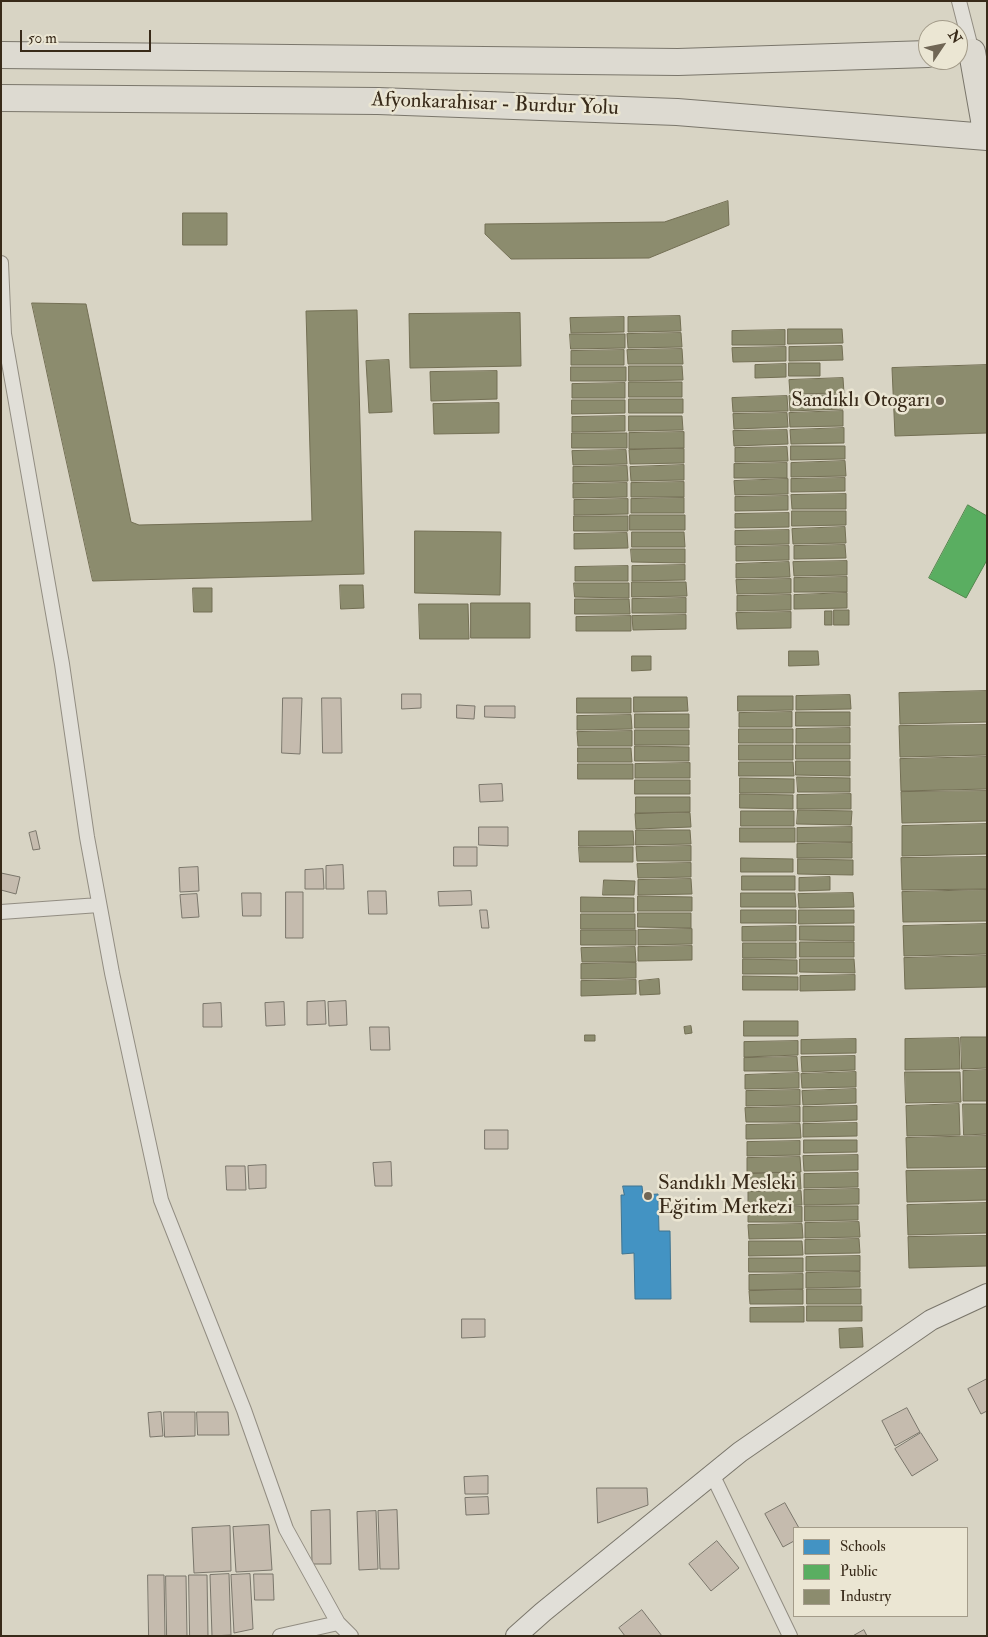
<!DOCTYPE html>
<html>
<head>
<meta charset="utf-8">
<style>
	body { margin:0 }
	#map { position:relative; width:988px; height:1637px; overflow:hidden; background:#d8d4c4; font-family:"IM FELL Double Pica",serif }
	canvas { display:block }
	.frame { position:absolute; inset:0; border:2px solid #382a19; pointer-events:none }
	.legend { position:absolute; left:793px; top:1527px; width:175px; height:90px; box-sizing:border-box; background:#ebe6d3; border:1px solid #a39b89; margin:0; padding:6px 9px; list-style:none; font-size:15px; color:#382a19 }
	.legend li { display:flex; align-items:center; gap:10px; height:25px }
	.legend b { width:25px; border:1px solid #a39b89 }
	.north { position:absolute; left:918px; top:20px; width:50px; height:50px; box-sizing:border-box; background:#ebe6d3; border:1px solid #a39b89; border-radius:50%; rotate:56deg; font-size:14px; font-weight:700; line-height:20px; text-align:center; color:#382a19 }
	.north::after { content:''; display:block; margin:auto; width:18px; height:22px; background:#706655; clip-path:polygon(50% 0,100% 100%,50% 72%,0 100%) }
	.scale { position:absolute; left:20px; top:30px; width:131px; height:22px; box-sizing:border-box; border:2px solid #382a19; border-top:0; padding-left:6px; font-size:15px; line-height:18px; white-space:nowrap; color:#382a19; -webkit-text-stroke:4px #ebe6d3; paint-order:stroke }
</style>
</head>
<body>
<div id="map">
<canvas width="988" height="1637"></canvas>
<div class="frame"></div>
<ul class="legend">
<li><b style="height:14px;background:#4393c3"></b>Schools</li>
<li><b style="height:14px;background:#5aae61"></b>Public</li>
<li><b style="height:14px;background:#8c8c6e"></b>Industry</li>
</ul>
<div class="north">N</div>
<div class="scale">50 m</div>
</div>
<script>
const ctx = document.querySelector('canvas').getContext('2d');
ctx.lineJoin = 'round';
function paint(path, color) {
  ctx.fillStyle = color;
  ctx.fill(path, 'evenodd');
}
function trace(path, color, width, dash) {
  ctx.strokeStyle = color;
  ctx.lineWidth = width;
  ctx.lineCap = dash ? 'butt' : 'round';
  ctx.setLineDash(dash || []);
  ctx.stroke(path);
}
function label(font, color, halo, rows, align = 'center') {
  ctx.font = font + ' "IM FELL Double Pica",serif';
  ctx.lineWidth = 5;
  ctx.setLineDash([]);
  ctx.textBaseline = 'middle';
  ctx.strokeStyle = halo;
  ctx.fillStyle = color;
  for (const [text, x, y, turn = 0] of rows) {
    ctx.save();
    ctx.translate(x, y);
    ctx.rotate((+turn || 0) * Math.PI / 180);
    ctx.textAlign = isNaN(turn) ? turn : align;
    if (halo) ctx.strokeText(text, 0, 0);
    ctx.fillText(text, 0, 0);
    ctx.restore();
  }
}
const schools = new Path2D(`
	M 623,1186 L 642,1186 L 643,1195 L 658,1194 L 659,1231 L 670,1231 L 671,1299 L 635,1299 L 634,1253 L 622,1254 L 621,1195 L 624,1195 Z`);
paint(schools, '#4393c3');
trace(schools, '#407490', 1);
const public = new Path2D(`
	M 968,505 L 987,516 L 987,560 L 966,598 L 929,578 Z`);
paint(public, '#5aae61');
trace(public, '#50864b', 1);
const industry = new Path2D(`
	M 728,201 L 729,225 L 649,258 L 511,259 L 485,234 L 485,224 L 664,222 Z
	M 183,213 L 227,213 L 227,245 L 183,245 Z
	M 32,303 L 86,304 L 131,522 L 139,525 L 312,521 L 306,311 L 357,310 L 364,574 L 93,581 Z
	M 520,313 L 521,366 L 410,368 L 409,314 Z
	M 680,316 L 681,331 L 628,332 L 628,317 Z
	M 624,317 L 624,332 L 571,333 L 570,318 Z
	M 788,329 L 842,329 L 843,343 L 788,344 Z
	M 785,330 L 785,345 L 732,345 L 732,331 Z
	M 681,333 L 682,347 L 628,348 L 627,334 Z
	M 570,334 L 625,334 L 625,348 L 571,349 Z
	M 842,346 L 843,360 L 789,361 L 789,347 Z
	M 786,347 L 786,361 L 733,362 L 732,348 Z
	M 682,349 L 683,364 L 628,364 L 627,350 Z
	M 624,350 L 624,365 L 571,365 L 571,351 Z
	M 389,360 L 392,412 L 369,413 L 366,361 Z
	M 789,363 L 820,363 L 820,376 L 789,376 Z
	M 786,364 L 786,377 L 755,378 L 755,365 Z
	M 987,365 L 987,433 L 895,436 L 892,368 Z
	M 629,366 L 682,366 L 683,380 L 629,381 Z
	M 571,367 L 626,367 L 626,381 L 571,381 Z
	M 497,371 L 497,399 L 431,401 L 430,372 Z
	M 843,378 L 844,393 L 790,394 L 789,380 Z
	M 629,382 L 682,382 L 682,397 L 629,397 Z
	M 625,383 L 625,398 L 572,398 L 572,384 Z
	M 843,395 L 843,409 L 790,411 L 789,396 Z
	M 787,396 L 788,411 L 733,412 L 732,398 Z
	M 629,399 L 683,399 L 683,413 L 629,413 Z
	M 572,400 L 625,400 L 625,413 L 572,414 Z
	M 499,403 L 499,433 L 434,434 L 433,404 Z
	M 843,411 L 843,426 L 790,427 L 789,413 Z
	M 787,413 L 788,427 L 734,429 L 733,414 Z
	M 625,416 L 625,431 L 572,432 L 572,417 Z
	M 629,416 L 682,416 L 683,430 L 629,431 Z
	M 844,428 L 844,443 L 791,444 L 790,430 Z
	M 787,430 L 788,444 L 734,446 L 733,431 Z
	M 684,432 L 684,448 L 629,449 L 629,433 Z
	M 572,433 L 627,433 L 627,448 L 572,448 Z
	M 791,446 L 845,446 L 845,459 L 791,460 Z
	M 787,447 L 788,461 L 735,462 L 735,448 Z
	M 684,449 L 684,463 L 630,464 L 629,450 Z
	M 626,450 L 627,464 L 573,465 L 572,451 Z
	M 845,461 L 846,476 L 791,477 L 791,463 Z
	M 787,463 L 787,478 L 734,478 L 734,464 Z
	M 684,465 L 684,480 L 631,481 L 630,467 Z
	M 627,466 L 628,481 L 573,482 L 573,467 Z
	M 845,478 L 845,491 L 791,492 L 791,479 Z
	M 788,479 L 788,494 L 735,495 L 734,481 Z
	M 684,482 L 684,497 L 631,497 L 631,483 Z
	M 627,483 L 627,497 L 573,498 L 573,484 Z
	M 846,494 L 846,509 L 792,509 L 791,495 Z
	M 788,496 L 788,510 L 735,511 L 735,497 Z
	M 684,498 L 684,513 L 631,513 L 631,499 Z
	M 628,499 L 628,514 L 574,515 L 574,500 Z
	M 792,511 L 846,511 L 846,525 L 792,526 Z
	M 789,513 L 789,527 L 735,528 L 735,514 Z
	M 630,515 L 685,515 L 685,530 L 630,530 Z
	M 574,516 L 628,516 L 628,531 L 574,531 Z
	M 845,527 L 846,543 L 793,544 L 792,529 Z
	M 789,530 L 789,544 L 735,545 L 735,531 Z
	M 415,531 L 501,532 L 500,595 L 415,593 Z
	M 632,532 L 684,532 L 685,547 L 632,547 Z
	M 627,533 L 628,548 L 574,549 L 574,534 Z
	M 845,545 L 846,558 L 794,559 L 794,546 Z
	M 789,546 L 789,560 L 736,561 L 736,547 Z
	M 631,549 L 685,549 L 685,563 L 632,562 Z
	M 847,561 L 847,575 L 794,576 L 793,562 Z
	M 789,562 L 790,577 L 736,578 L 736,564 Z
	M 685,565 L 685,580 L 632,581 L 632,566 Z
	M 628,566 L 628,581 L 575,581 L 575,567 Z
	M 847,577 L 847,592 L 794,592 L 794,578 Z
	M 791,579 L 791,593 L 737,594 L 736,580 Z
	M 632,582 L 686,582 L 687,596 L 632,597 Z
	M 574,583 L 629,583 L 629,598 L 575,597 Z
	M 340,585 L 363,585 L 364,608 L 341,609 Z
	M 193,588 L 212,588 L 212,612 L 194,612 Z
	M 847,593 L 847,608 L 794,609 L 794,595 Z
	M 791,595 L 791,610 L 737,611 L 737,596 Z
	M 686,598 L 686,613 L 632,613 L 632,599 Z
	M 575,599 L 629,599 L 630,614 L 575,614 Z
	M 471,603 L 530,603 L 530,638 L 471,638 Z
	M 419,604 L 468,604 L 469,639 L 420,639 Z
	M 834,610 L 849,610 L 849,625 L 834,625 Z
	M 825,611 L 832,611 L 832,625 L 825,625 Z
	M 791,612 L 791,628 L 737,629 L 736,613 Z
	M 686,615 L 686,629 L 633,630 L 632,616 Z
	M 631,616 L 631,631 L 576,631 L 576,617 Z
	M 789,651 L 818,651 L 819,665 L 789,666 Z
	M 632,656 L 651,656 L 651,670 L 632,671 Z
	M 987,691 L 987,722 L 900,724 L 899,693 Z
	M 850,695 L 851,709 L 796,710 L 796,696 Z
	M 738,696 L 793,696 L 793,710 L 738,711 Z
	M 634,697 L 687,697 L 688,711 L 634,712 Z
	M 577,698 L 631,698 L 631,713 L 577,713 Z
	M 792,712 L 792,727 L 739,727 L 739,713 Z
	M 796,712 L 850,712 L 850,726 L 796,726 Z
	M 635,714 L 689,714 L 689,728 L 635,728 Z
	M 631,715 L 632,729 L 577,730 L 577,716 Z
	M 987,725 L 987,755 L 900,757 L 899,726 Z
	M 850,728 L 850,743 L 796,743 L 796,729 Z
	M 739,729 L 793,729 L 793,743 L 739,743 Z
	M 635,730 L 689,730 L 689,745 L 635,745 Z
	M 632,731 L 632,746 L 578,746 L 577,732 Z
	M 739,745 L 793,745 L 793,760 L 739,760 Z
	M 796,745 L 850,745 L 850,759 L 796,759 Z
	M 635,746 L 689,747 L 689,761 L 635,761 Z
	M 578,748 L 631,748 L 632,762 L 578,762 Z
	M 987,757 L 987,789 L 901,791 L 900,759 Z
	M 796,761 L 850,761 L 850,776 L 796,775 Z
	M 739,762 L 793,762 L 794,776 L 739,776 Z
	M 690,763 L 690,778 L 635,778 L 635,764 Z
	M 578,764 L 633,764 L 633,779 L 578,779 Z
	M 797,777 L 850,778 L 850,792 L 798,792 Z
	M 740,778 L 794,779 L 794,793 L 740,793 Z
	M 635,780 L 690,780 L 690,794 L 635,794 Z
	M 987,791 L 987,821 L 902,823 L 901,792 Z
	M 740,794 L 793,795 L 793,809 L 740,808 Z
	M 851,794 L 851,809 L 797,809 L 797,795 Z
	M 636,797 L 690,797 L 690,812 L 636,813 Z
	M 798,810 L 852,811 L 851,825 L 797,824 Z
	M 741,811 L 794,811 L 794,826 L 741,826 Z
	M 690,813 L 691,827 L 636,829 L 635,814 Z
	M 987,824 L 987,854 L 902,856 L 902,826 Z
	M 852,827 L 852,842 L 797,842 L 797,828 Z
	M 740,828 L 795,828 L 795,842 L 740,842 Z
	M 636,830 L 690,830 L 691,844 L 636,845 Z
	M 579,831 L 633,831 L 634,845 L 579,846 Z
	M 852,843 L 852,858 L 797,858 L 797,844 Z
	M 691,846 L 691,861 L 637,861 L 636,847 Z
	M 579,847 L 633,847 L 633,862 L 580,862 Z
	M 987,857 L 987,889 L 902,890 L 901,858 Z
	M 741,858 L 793,859 L 793,872 L 741,872 Z
	M 798,859 L 853,860 L 853,875 L 798,874 Z
	M 691,863 L 691,877 L 638,878 L 637,864 Z
	M 742,876 L 795,876 L 795,890 L 742,890 Z
	M 830,877 L 830,890 L 799,891 L 799,878 Z
	M 691,879 L 692,894 L 638,895 L 638,880 Z
	M 604,880 L 635,881 L 634,895 L 603,895 Z
	M 987,890 L 987,921 L 903,922 L 902,892 Z
	M 741,893 L 795,893 L 796,907 L 741,907 Z
	M 853,893 L 854,907 L 799,908 L 798,894 Z
	M 638,896 L 692,897 L 692,911 L 638,911 Z
	M 581,897 L 634,898 L 634,912 L 581,912 Z
	M 741,910 L 796,910 L 796,923 L 741,923 Z
	M 799,910 L 854,910 L 854,923 L 799,924 Z
	M 638,913 L 691,913 L 691,928 L 638,927 Z
	M 581,914 L 635,914 L 635,929 L 581,929 Z
	M 987,924 L 987,954 L 904,956 L 903,926 Z
	M 796,926 L 796,941 L 742,941 L 742,927 Z
	M 800,926 L 854,926 L 854,941 L 800,940 Z
	M 692,929 L 692,944 L 638,945 L 638,930 Z
	M 581,930 L 636,930 L 636,945 L 581,945 Z
	M 800,942 L 854,942 L 854,957 L 800,957 Z
	M 743,943 L 796,943 L 796,958 L 743,958 Z
	M 692,946 L 692,960 L 638,961 L 638,947 Z
	M 635,947 L 636,962 L 582,962 L 581,948 Z
	M 987,956 L 987,987 L 905,989 L 904,958 Z
	M 743,959 L 797,960 L 797,974 L 743,974 Z
	M 800,959 L 854,959 L 855,973 L 800,972 Z
	M 636,963 L 636,978 L 581,979 L 581,964 Z
	M 855,975 L 855,990 L 800,991 L 800,976 Z
	M 743,976 L 798,977 L 798,990 L 743,990 Z
	M 659,979 L 660,994 L 640,995 L 639,981 Z
	M 636,980 L 636,994 L 581,996 L 581,981 Z
	M 744,1021 L 798,1021 L 798,1036 L 744,1036 Z
	M 691,1026 L 692,1033 L 685,1034 L 684,1027 Z
	M 585,1035 L 595,1035 L 595,1041 L 585,1041 Z
	M 961,1037 L 987,1037 L 987,1068 L 962,1069 Z
	M 959,1038 L 960,1069 L 905,1070 L 905,1039 Z
	M 856,1039 L 856,1053 L 801,1054 L 801,1040 Z
	M 798,1041 L 798,1055 L 744,1057 L 744,1042 Z
	M 855,1056 L 855,1070 L 802,1072 L 801,1057 Z
	M 797,1057 L 798,1071 L 744,1071 L 744,1058 Z
	M 987,1070 L 987,1101 L 963,1101 L 963,1071 Z
	M 856,1072 L 856,1087 L 802,1088 L 801,1074 Z
	M 905,1072 L 960,1072 L 961,1102 L 906,1103 Z
	M 799,1073 L 799,1088 L 745,1089 L 745,1075 Z
	M 856,1089 L 856,1103 L 803,1105 L 802,1091 Z
	M 800,1090 L 800,1105 L 746,1106 L 746,1091 Z
	M 959,1104 L 960,1135 L 907,1136 L 906,1106 Z
	M 963,1104 L 987,1104 L 987,1134 L 964,1135 Z
	M 857,1106 L 857,1120 L 803,1122 L 803,1107 Z
	M 800,1107 L 800,1122 L 746,1122 L 745,1108 Z
	M 857,1123 L 857,1136 L 803,1137 L 803,1124 Z
	M 800,1124 L 801,1138 L 746,1139 L 746,1125 Z
	M 987,1136 L 987,1167 L 907,1168 L 906,1138 Z
	M 804,1140 L 857,1140 L 857,1152 L 804,1153 Z
	M 800,1141 L 800,1155 L 747,1156 L 747,1142 Z
	M 858,1155 L 858,1170 L 804,1171 L 803,1156 Z
	M 800,1157 L 801,1172 L 747,1173 L 747,1158 Z
	M 987,1170 L 987,1200 L 907,1202 L 906,1171 Z
	M 800,1173 L 801,1189 L 747,1190 L 747,1174 Z
	M 858,1173 L 858,1187 L 804,1188 L 804,1174 Z
	M 859,1189 L 859,1204 L 804,1205 L 804,1190 Z
	M 801,1191 L 802,1205 L 748,1207 L 748,1192 Z
	M 987,1203 L 987,1233 L 908,1235 L 907,1205 Z
	M 805,1206 L 858,1206 L 858,1220 L 805,1221 Z
	M 802,1207 L 802,1222 L 748,1222 L 748,1208 Z
	M 859,1222 L 860,1237 L 805,1238 L 805,1223 Z
	M 802,1224 L 803,1238 L 749,1239 L 748,1225 Z
	M 987,1236 L 987,1266 L 909,1268 L 908,1237 Z
	M 859,1239 L 860,1253 L 805,1254 L 805,1240 Z
	M 749,1241 L 802,1241 L 803,1255 L 749,1256 Z
	M 860,1256 L 860,1271 L 806,1271 L 806,1257 Z
	M 749,1258 L 803,1258 L 803,1272 L 749,1272 Z
	M 860,1272 L 860,1287 L 806,1288 L 806,1273 Z
	M 803,1274 L 803,1289 L 749,1290 L 749,1275 Z
	M 807,1289 L 861,1289 L 861,1304 L 807,1304 Z
	M 803,1290 L 803,1304 L 750,1304 L 749,1291 Z
	M 807,1306 L 862,1306 L 862,1321 L 807,1321 Z
	M 804,1307 L 804,1322 L 750,1322 L 750,1308 Z
	M 862,1328 L 863,1347 L 840,1348 L 839,1329 Z`);
paint(industry, '#8c8c6e');
trace(industry, '#736f54', 1);
const building = new Path2D(`
	M 402,694 L 421,694 L 421,708 L 402,709 Z
	M 283,698 L 302,698 L 300,754 L 282,753 Z
	M 322,698 L 341,698 L 342,753 L 323,753 Z
	M 457,705 L 475,706 L 474,719 L 457,718 Z
	M 485,706 L 515,706 L 515,718 L 485,717 Z
	M 502,784 L 503,801 L 480,802 L 479,785 Z
	M 479,827 L 508,827 L 508,846 L 479,845 Z
	M 36,831 L 40,849 L 33,850 L 29,833 Z
	M 454,847 L 477,847 L 477,866 L 454,866 Z
	M 343,865 L 344,889 L 326,889 L 326,866 Z
	M 198,867 L 199,891 L 180,892 L 179,868 Z
	M 323,869 L 324,889 L 305,889 L 305,870 Z
	M 1,873 L 20,877 L 16,894 L 1,890 Z
	M 368,891 L 386,891 L 387,914 L 369,914 Z
	M 471,891 L 472,905 L 439,906 L 438,892 Z
	M 286,892 L 303,892 L 303,938 L 286,938 Z
	M 242,893 L 261,893 L 261,916 L 243,916 Z
	M 197,894 L 199,917 L 182,918 L 180,895 Z
	M 480,910 L 487,910 L 489,928 L 482,928 Z
	M 325,1001 L 326,1024 L 307,1025 L 307,1002 Z
	M 346,1001 L 347,1025 L 329,1026 L 328,1002 Z
	M 284,1002 L 285,1025 L 266,1026 L 265,1003 Z
	M 221,1003 L 222,1027 L 203,1027 L 203,1004 Z
	M 370,1027 L 389,1027 L 390,1050 L 371,1050 Z
	M 485,1130 L 508,1130 L 508,1149 L 485,1149 Z
	M 391,1162 L 392,1186 L 375,1186 L 373,1163 Z
	M 266,1165 L 266,1188 L 249,1189 L 248,1166 Z
	M 226,1166 L 245,1166 L 246,1190 L 227,1190 Z
	M 462,1319 L 485,1319 L 485,1337 L 462,1338 Z
	M 987,1379 L 987,1411 L 981,1414 L 968,1389 Z
	M 907,1408 L 920,1432 L 895,1446 L 882,1421 Z
	M 161,1412 L 163,1436 L 150,1437 L 148,1413 Z
	M 164,1412 L 195,1412 L 195,1436 L 165,1437 Z
	M 197,1412 L 228,1412 L 229,1435 L 198,1435 Z
	M 921,1433 L 938,1460 L 912,1476 L 895,1449 Z
	M 488,1476 L 488,1494 L 465,1494 L 464,1477 Z
	M 597,1488 L 647,1488 L 648,1505 L 598,1523 Z
	M 488,1497 L 489,1514 L 466,1515 L 465,1498 Z
	M 785,1503 L 799,1528 L 794,1528 L 794,1541 L 783,1547 L 765,1514 Z
	M 330,1510 L 331,1564 L 312,1564 L 311,1511 Z
	M 397,1510 L 399,1569 L 380,1569 L 378,1511 Z
	M 376,1511 L 378,1569 L 359,1570 L 357,1512 Z
	M 269,1525 L 272,1570 L 236,1572 L 233,1527 Z
	M 230,1526 L 231,1571 L 194,1573 L 192,1528 Z
	M 717,1541 L 739,1568 L 711,1591 L 689,1564 Z
	M 229,1574 L 231,1635 L 212,1636 L 210,1575 Z
	M 250,1574 L 253,1629 L 234,1633 L 231,1575 Z
	M 254,1574 L 273,1574 L 274,1600 L 255,1600 Z
	M 148,1575 L 164,1575 L 165,1636 L 149,1636 Z
	M 189,1575 L 207,1575 L 208,1636 L 190,1636 Z
	M 166,1576 L 186,1576 L 187,1636 L 167,1636 Z
	M 642,1610 L 662,1636 L 625,1636 L 619,1628 Z
	M 864,1630 L 867,1636 L 853,1636 Z`);
paint(building, '#c5bbae');
trace(building, '#7a766b', 1);
const street = new Path2D(`
	M 959,1 L 972,52
	M 1,263 L 4,334 L 62,664 L 87,837 L 112,973 L 161,1200 L 244,1410 L 286,1529 L 338,1623 L 351,1636
	M 1,912 L 99,905
	M 712,1474 L 790,1636
	M 280,1636 L 338,1623`);
const secondary = new Path2D(`
	M 516,1636 L 543,1612 L 740,1452 L 931,1320 L 987,1294`);
const highway = new Path2D(`
	M 972,52 L 987,137
	M 1,55 L 678,62 L 928,54
	M 1,98 L 378,101 L 677,112 L 987,137`);
trace(street, '#928d82', 16);
trace(secondary, '#7a766b', 22);
trace(highway, '#7a766b', 28);
trace(street, '#e1dfd8', 14);
trace(secondary, '#e1dfd8', 20);
trace(highway, '#dddad1', 26);
for (const [x, y, r, color] of [
	[940,401,5,"#706655"],
	[648,1196,5,"#706655"]
]) {
  const dot = new Path2D();
  dot.arc(x, y, r, 0, 2 * Math.PI);
  ctx.fillStyle = color;
  ctx.fill(dot);
  trace(dot, '#ebe6d3', 2);
}
label('21px', '#382a19', '#ebe6d3', [
	["Afyonkarahisar - Burdur Yolu",495,105,2]
]);
label('21px', '#382a19', '#ebe6d3', [
	["Sandıklı Otogarı",930,401],
	["Sandıklı Mesleki",658,1184,"left"],
	["Eğitim Merkezi",658,1208,"left"]
], 'right');
</script>
</body>
</html>
